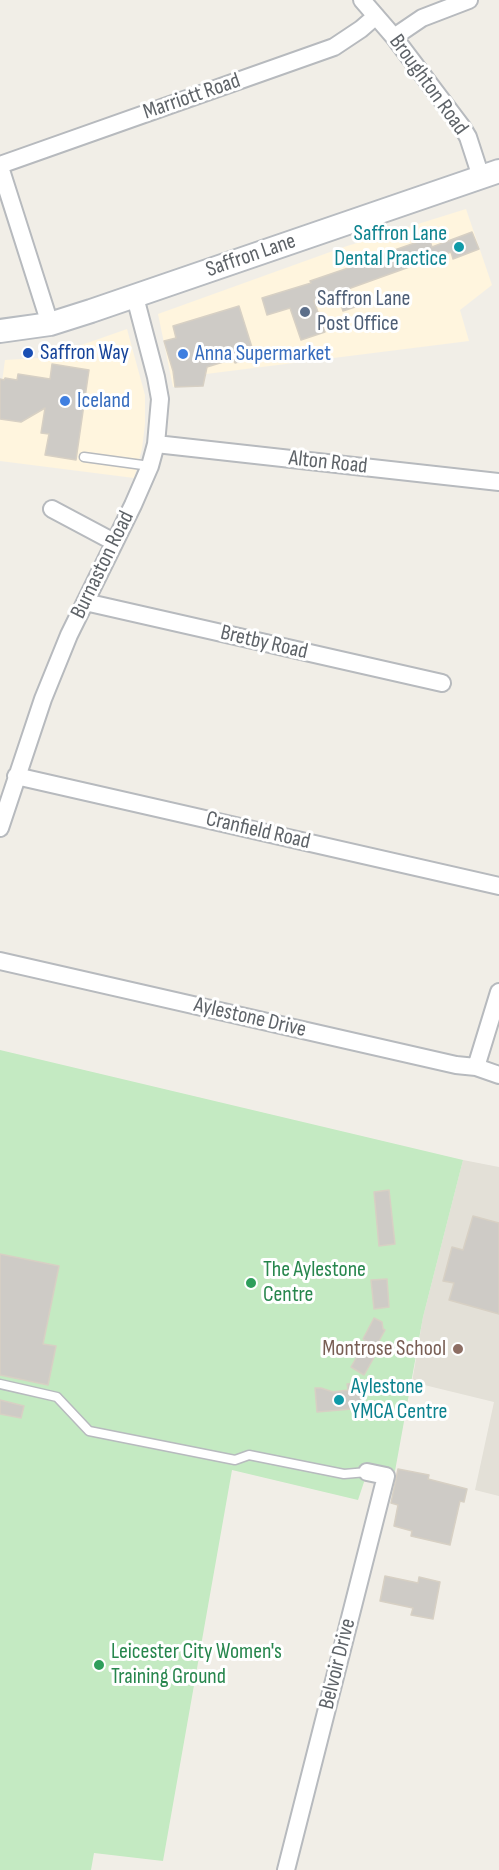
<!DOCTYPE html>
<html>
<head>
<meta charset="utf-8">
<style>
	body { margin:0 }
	canvas { display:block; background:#f1eee7 }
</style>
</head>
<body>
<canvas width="499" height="1870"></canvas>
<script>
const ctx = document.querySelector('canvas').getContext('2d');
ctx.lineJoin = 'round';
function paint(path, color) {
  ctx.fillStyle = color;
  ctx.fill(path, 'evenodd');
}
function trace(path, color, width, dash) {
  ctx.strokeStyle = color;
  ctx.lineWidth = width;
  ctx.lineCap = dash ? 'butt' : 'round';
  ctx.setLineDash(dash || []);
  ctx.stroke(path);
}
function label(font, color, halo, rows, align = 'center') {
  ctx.font = font + ' "Sofia Sans Condensed",sans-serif';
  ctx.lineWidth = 6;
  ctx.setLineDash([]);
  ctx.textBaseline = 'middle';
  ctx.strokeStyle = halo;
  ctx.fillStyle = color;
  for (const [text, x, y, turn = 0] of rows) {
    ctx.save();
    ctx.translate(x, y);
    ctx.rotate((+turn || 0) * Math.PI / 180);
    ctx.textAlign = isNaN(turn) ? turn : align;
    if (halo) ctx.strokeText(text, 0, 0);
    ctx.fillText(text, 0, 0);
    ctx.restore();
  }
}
paint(new Path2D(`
	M 466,209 L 492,285 L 460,310 L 469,341 L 206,374 L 203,386 L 173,387 L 158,314 L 344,247 Z
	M 127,329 L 145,395 L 145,424 L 142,449 L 134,478 L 0,461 L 0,396 L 5,360 L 38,358 L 59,353 Z`), '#fff5de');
paint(new Path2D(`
	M 463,1160 L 499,1167 L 499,1496 L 475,1490 L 494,1402 L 412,1382 L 423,1317 Z`), '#e3e0d7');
paint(new Path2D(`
	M 0,1050 L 463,1160 L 423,1317 L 395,1471 L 370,1464 L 358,1500 L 232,1470 L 163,1861 L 94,1853 L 91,1870 L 0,1870 Z`), '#c4eac2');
const building = new Path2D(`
	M 472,232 L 479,249 L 453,259 L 451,252 L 348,289 L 355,307 L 343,311 L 337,293 L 314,301 L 325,332 L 301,340 L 290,308 L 267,315 L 262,298 L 311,283 L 310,281 L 357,265 L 356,263 L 366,260 L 429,238 L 432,247 Z
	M 239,306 L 255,357 L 235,363 L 233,359 L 207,367 L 203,386 L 175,387 L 173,371 L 164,341 L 176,338 L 173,326 Z
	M 52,364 L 89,370 L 76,460 L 45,455 L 49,434 L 41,433 L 45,408 L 21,422 L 0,419 L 0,379 L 4,380 L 5,378 L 17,380 L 18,374 L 50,379 Z
	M 389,1190 L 395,1244 L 379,1246 L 374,1192 Z
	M 473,1216 L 499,1223 L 499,1314 L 449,1300 L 454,1283 L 443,1281 L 452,1247 L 463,1250 Z
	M 0,1254 L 59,1266 L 43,1344 L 56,1346 L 48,1385 L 0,1375 Z
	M 387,1279 L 389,1307 L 374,1309 L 371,1280 Z
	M 374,1318 L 382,1322 L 383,1329 L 385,1330 L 373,1352 L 376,1354 L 364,1375 L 351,1367 L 366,1341 L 363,1339 Z
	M 360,1382 L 363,1408 L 317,1412 L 315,1388 L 321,1388 L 333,1392 L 348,1390 L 347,1384 Z
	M 0,1400 L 24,1406 L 21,1418 L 0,1414 Z
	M 398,1469 L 429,1475 L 428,1479 L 467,1489 L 464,1502 L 460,1501 L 450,1545 L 411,1536 L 412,1531 L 394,1526 L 398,1505 L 391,1503 Z
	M 385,1576 L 418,1583 L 419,1577 L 440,1582 L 433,1619 L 411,1615 L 413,1608 L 380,1601 Z`);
paint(building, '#cecbc6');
trace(building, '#d7d0c4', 1.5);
const lane = new Path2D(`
	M 84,457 L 150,466
	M 0,1384 L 57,1397 L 89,1431 L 235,1460 L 249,1455 L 344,1474 L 367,1472`);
const street = new Path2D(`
	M 362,0 L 394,37 L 462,127 L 468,137 L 481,177
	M 394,37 L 422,18 L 469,0
	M 0,165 L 334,47 L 361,29 L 376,16
	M 0,167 L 50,324
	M 156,444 L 499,482
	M 52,509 L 114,542
	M 85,602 L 442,683
	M 16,776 L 499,886
	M 0,828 L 43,699 L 69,635 L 133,505 L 150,466 L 156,444 L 160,399 L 156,377 L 135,297
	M 0,961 L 456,1065 L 476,1067 L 499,1075
	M 476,1067 L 499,992
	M 286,1870 L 386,1476 L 367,1472`);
const secondary = new Path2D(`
	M 0,331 L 50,324 L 91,311 L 499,171`);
trace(lane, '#b7babe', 11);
trace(street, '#b7babe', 20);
trace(secondary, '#b8bcc1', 26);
trace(lane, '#fff', 8);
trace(street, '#fff', 16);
trace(secondary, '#fff', 22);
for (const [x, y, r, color] of [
	[459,247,6,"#0f9aa8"],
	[305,312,6,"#5c6f8a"],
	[28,353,6,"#1a4fb4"],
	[183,354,6,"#3f7fe0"],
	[65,401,6,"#3f7fe0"],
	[251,1283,6,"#2e9e5b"],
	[458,1349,6,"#8d6e63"],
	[339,1400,6,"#0f9aa8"],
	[99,1665,6,"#2e9e5b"]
]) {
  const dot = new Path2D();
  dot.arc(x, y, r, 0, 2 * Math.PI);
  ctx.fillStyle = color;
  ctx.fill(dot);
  trace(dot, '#fff', 2);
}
label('22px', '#5e6368', '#fff', [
	["Broughton Road",428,85,54],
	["Marriott Road",192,97,-19],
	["Saffron Lane",251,256,-19],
	["Alton Road",328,463,6],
	["Burnaston Road",103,565,-64],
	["Bretby Road",264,643,13],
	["Cranfield Road",258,831,13],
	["Aylestone Drive",250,1018,13],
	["Belvoir Drive",338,1664,-76]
]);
label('22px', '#0d838f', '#fff', [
	["Saffron Lane",447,234],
	["Dental Practice",447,259],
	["Aylestone",351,1387,"left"],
	["YMCA Centre",351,1412,"left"]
], 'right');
label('22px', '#4e5e75', '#fff', [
	["Saffron Lane",317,299],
	["Post Office",317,324]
], 'left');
label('22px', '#164399', '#fff', [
	["Saffron Way",40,353]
], 'left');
label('22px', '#366cbe', '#fff', [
	["Anna Supermarket",195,354],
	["Iceland",77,401]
], 'left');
label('22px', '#27864d', '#fff', [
	["The Aylestone",263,1270],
	["Centre",263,1295],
	["Leicester City Women's",111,1652],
	["Training Ground",111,1677]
], 'left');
label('22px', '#785e54', '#fff', [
	["Montrose School",446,1349]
], 'right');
</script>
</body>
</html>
